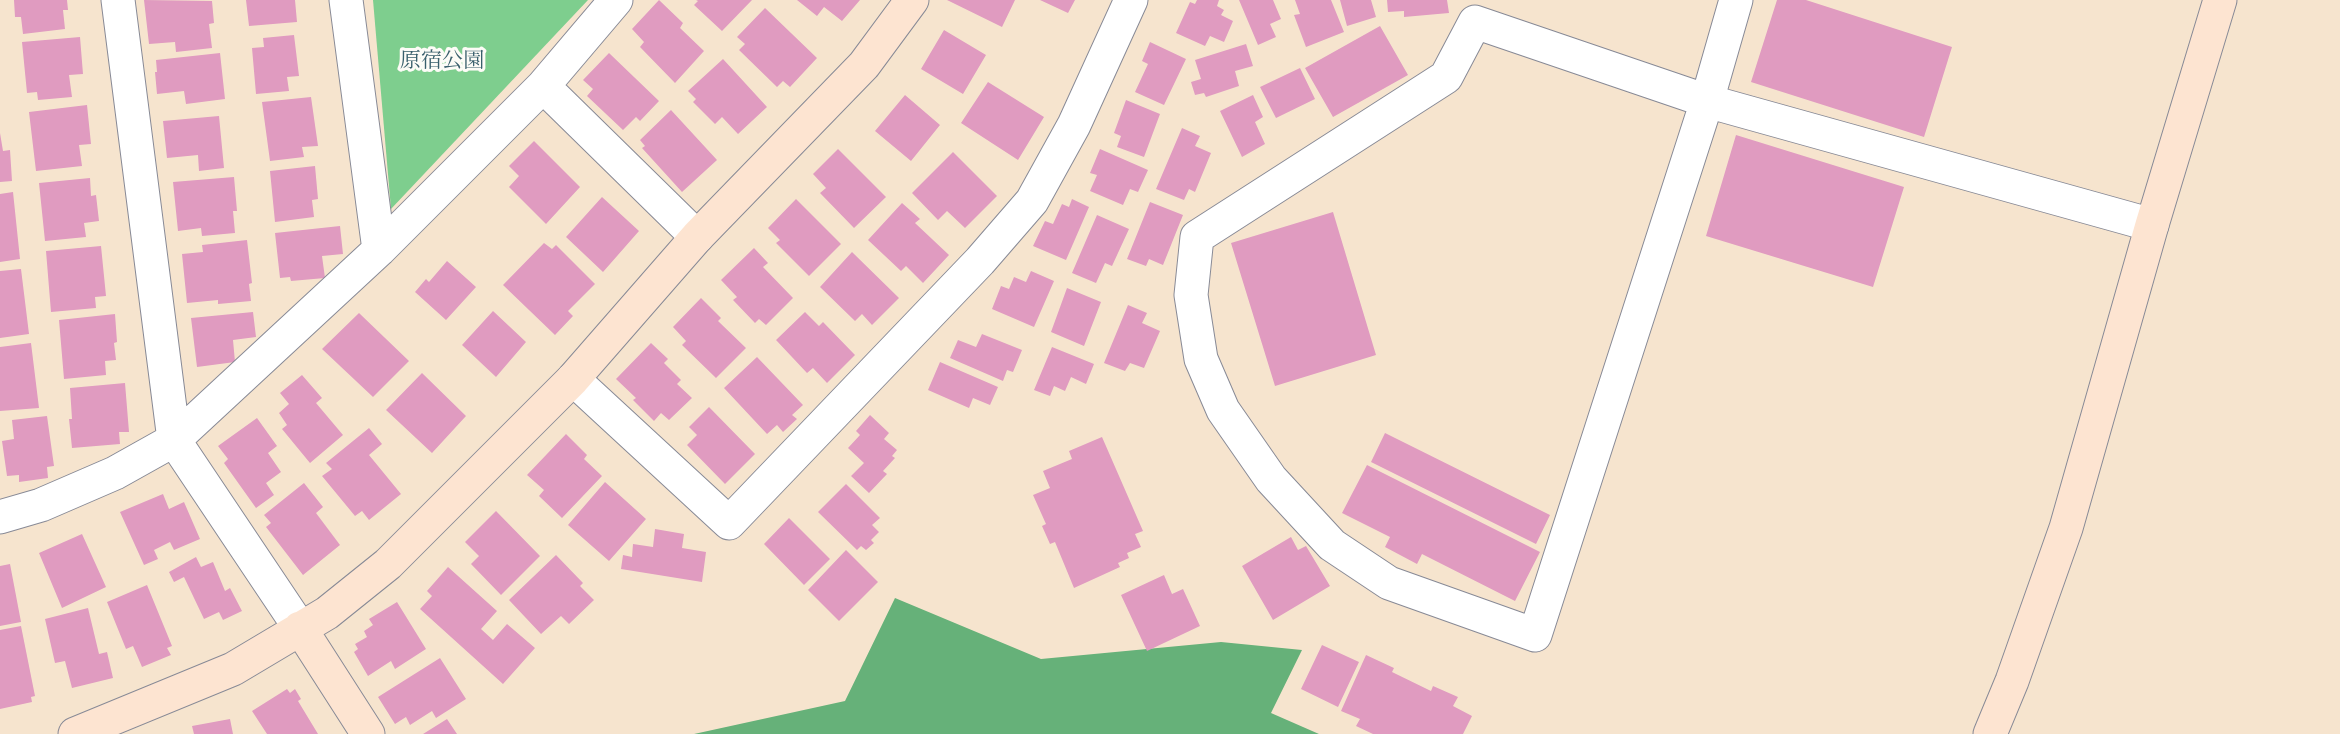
<!DOCTYPE html>
<html>
<head>
<meta charset="utf-8">
<style>
	body { margin:0 }
	canvas { display:block; background:#f6e4ce }
</style>
</head>
<body>
<canvas width="2340" height="734"></canvas>
<script>
const ctx = document.querySelector('canvas').getContext('2d');
ctx.lineJoin = 'round';
function paint(path, color) {
  ctx.fillStyle = color;
  ctx.fill(path, 'evenodd');
}
function trace(path, color, width, dash) {
  ctx.strokeStyle = color;
  ctx.lineWidth = width;
  ctx.lineCap = dash ? 'butt' : 'round';
  ctx.setLineDash(dash || []);
  ctx.stroke(path);
}
function label(font, color, halo, rows, align = 'center') {
  ctx.font = font + ' "IM FELL English","Noto Serif JP",serif';
  ctx.lineWidth = 6;
  ctx.setLineDash([]);
  ctx.textBaseline = 'middle';
  ctx.strokeStyle = halo;
  ctx.fillStyle = color;
  for (const [text, x, y, turn = 0] of rows) {
    ctx.save();
    ctx.translate(x, y);
    ctx.rotate((+turn || 0) * Math.PI / 180);
    ctx.textAlign = isNaN(turn) ? turn : align;
    if (halo) ctx.strokeText(text, 0, 0);
    ctx.fillText(text, 0, 0);
    ctx.restore();
  }
}
paint(new Path2D(`
	M 373,0 L 588,0 L 391,209 Z`), '#7ece8e');
paint(new Path2D(`
	M 895,598 L 1041,659 L 1221,642 L 1302,650 L 1271,713 L 1319,734 L 694,734 L 845,701 Z`), '#66b179');
paint(new Path2D(`
	M 14,0 L 67,0 L 68,10 L 63,10 L 65,29 L 23,34 L 21,17 L 15,17 Z
	M 144,0 L 212,1 L 214,23 L 209,24 L 212,48 L 176,52 L 175,42 L 149,44 Z
	M 246,0 L 295,0 L 297,22 L 249,26 Z
	M 659,0 L 683,23 L 680,28 L 704,51 L 675,83 L 640,47 L 644,42 L 632,29 Z
	M 696,0 L 752,0 L 722,31 L 694,5 L 698,1 Z
	M 797,0 L 860,0 L 842,21 L 824,7 L 817,16 Z
	M 947,0 L 1015,0 L 1002,27 Z
	M 1040,0 L 1075,0 L 1068,13 Z
	M 1197,0 L 1219,0 L 1217,6 L 1224,10 L 1221,15 L 1233,21 L 1224,42 L 1210,36 L 1205,46 L 1176,33 L 1190,2 L 1195,4 Z
	M 1239,0 L 1273,0 L 1281,19 L 1270,24 L 1276,37 L 1258,45 Z
	M 1295,0 L 1331,0 L 1344,32 L 1306,47 L 1294,15 L 1300,14 Z
	M 1340,0 L 1371,0 L 1376,17 L 1347,26 Z
	M 1387,0 L 1447,0 L 1449,13 L 1404,17 L 1404,11 L 1388,12 Z
	M 1777,0 L 1806,0 L 1952,47 L 1924,137 L 1751,82 Z
	M 765,8 L 817,58 L 790,87 L 783,81 L 777,87 L 739,50 L 745,44 L 737,37 Z
	M 1380,26 L 1408,75 L 1333,117 L 1305,68 Z
	M 944,30 L 986,55 L 963,94 L 921,69 Z
	M 294,35 L 299,76 L 287,77 L 289,91 L 256,94 L 252,48 L 264,47 L 263,38 Z
	M 80,37 L 83,74 L 69,75 L 72,97 L 38,100 L 37,92 L 27,93 L 22,42 Z
	M 1150,42 L 1186,59 L 1164,105 L 1135,92 L 1148,64 L 1142,61 Z
	M 1246,44 L 1253,66 L 1235,71 L 1239,86 L 1206,97 L 1204,93 L 1195,95 L 1191,82 L 1201,79 L 1195,60 Z
	M 220,53 L 225,99 L 186,104 L 184,91 L 157,94 L 155,72 L 157,72 L 156,60 Z
	M 609,53 L 659,101 L 640,121 L 636,117 L 623,130 L 587,96 L 593,89 L 583,80 Z
	M 723,59 L 767,107 L 738,134 L 722,117 L 715,124 L 693,102 L 696,99 L 688,91 Z
	M 1300,68 L 1315,99 L 1276,118 L 1260,87 Z
	M 988,82 L 1044,117 L 1018,160 L 961,123 Z
	M 905,95 L 940,125 L 911,161 L 875,131 Z
	M 1253,95 L 1263,117 L 1255,122 L 1265,144 L 1242,157 L 1220,111 Z
	M 311,97 L 318,146 L 302,147 L 304,157 L 270,161 L 262,102 Z
	M 1126,100 L 1160,114 L 1144,157 L 1117,147 L 1121,136 L 1114,133 Z
	M 87,105 L 91,144 L 79,145 L 82,166 L 36,171 L 29,112 Z
	M 671,110 L 717,160 L 682,192 L 642,148 L 645,146 L 640,140 Z
	M 219,116 L 224,168 L 199,171 L 198,155 L 167,158 L 163,121 Z
	M 1182,128 L 1200,136 L 1195,146 L 1211,153 L 1195,192 L 1189,189 L 1184,200 L 1156,189 Z
	M 0,133 L 3,151 L 10,150 L 12,181 L 0,182 Z
	M 1736,135 L 1904,187 L 1873,287 L 1706,236 Z
	M 534,141 L 580,187 L 546,224 L 509,187 L 519,176 L 509,166 Z
	M 838,149 L 886,197 L 854,228 L 820,193 L 826,188 L 813,174 Z
	M 1100,149 L 1148,170 L 1138,192 L 1130,189 L 1123,205 L 1090,191 L 1097,175 L 1090,173 Z
	M 953,152 L 997,196 L 965,228 L 947,211 L 938,220 L 912,193 Z
	M 315,166 L 318,199 L 312,200 L 314,217 L 275,222 L 270,171 Z
	M 234,177 L 237,211 L 233,211 L 235,233 L 202,236 L 201,228 L 178,231 L 173,182 Z
	M 90,178 L 91,196 L 96,195 L 99,221 L 84,223 L 86,237 L 45,241 L 39,183 Z
	M 13,192 L 20,259 L 0,262 L 0,194 Z
	M 602,197 L 639,231 L 603,272 L 566,237 Z
	M 796,199 L 841,244 L 809,276 L 776,243 L 780,240 L 768,228 Z
	M 1072,199 L 1089,207 L 1066,260 L 1033,246 L 1045,221 L 1053,224 L 1062,204 L 1069,207 Z
	M 1150,202 L 1183,215 L 1163,265 L 1149,259 L 1146,266 L 1127,259 Z
	M 902,203 L 920,219 L 915,223 L 949,255 L 923,283 L 906,266 L 901,271 L 868,240 Z
	M 1333,212 L 1376,355 L 1275,386 L 1231,243 Z
	M 1097,215 L 1129,229 L 1112,266 L 1105,263 L 1096,283 L 1072,273 Z
	M 340,226 L 343,254 L 322,256 L 325,278 L 291,281 L 290,277 L 280,278 L 275,233 Z
	M 247,240 L 252,283 L 249,284 L 251,301 L 218,304 L 218,300 L 187,303 L 182,254 L 203,252 L 202,245 Z
	M 544,243 L 552,249 L 556,245 L 595,284 L 568,311 L 573,316 L 555,335 L 503,285 Z
	M 101,246 L 106,296 L 95,297 L 96,308 L 51,312 L 46,251 Z
	M 754,248 L 768,263 L 763,267 L 793,298 L 766,325 L 759,319 L 755,323 L 733,300 L 737,297 L 721,280 Z
	M 852,252 L 899,298 L 872,325 L 862,314 L 855,321 L 820,287 Z
	M 447,261 L 476,287 L 446,320 L 415,292 L 426,279 L 429,282 Z
	M 21,269 L 29,334 L 0,338 L 0,271 Z
	M 1031,271 L 1054,281 L 1034,327 L 992,309 L 1001,286 L 1009,289 L 1014,277 L 1026,282 Z
	M 1067,288 L 1101,302 L 1084,346 L 1051,332 Z
	M 701,298 L 721,318 L 718,321 L 746,348 L 716,378 L 682,345 L 686,341 L 673,327 Z
	M 1128,305 L 1147,313 L 1142,323 L 1160,331 L 1144,368 L 1130,363 L 1125,371 L 1104,363 Z
	M 493,311 L 526,342 L 496,377 L 462,345 Z
	M 253,312 L 256,337 L 233,340 L 235,362 L 197,367 L 191,318 Z
	M 805,312 L 819,326 L 823,322 L 855,355 L 827,383 L 813,368 L 807,373 L 776,340 Z
	M 359,313 L 409,361 L 373,397 L 322,349 Z
	M 115,314 L 117,342 L 114,343 L 116,360 L 105,361 L 106,375 L 64,379 L 59,320 Z
	M 982,334 L 1022,350 L 1013,372 L 1007,370 L 1003,381 L 950,358 L 958,340 L 976,347 Z
	M 31,343 L 39,408 L 0,411 L 0,347 Z
	M 651,343 L 668,359 L 664,363 L 681,380 L 677,384 L 692,398 L 669,420 L 661,413 L 654,421 L 633,400 L 636,398 L 616,379 Z
	M 1052,347 L 1094,364 L 1086,384 L 1071,377 L 1065,391 L 1054,386 L 1050,396 L 1034,390 Z
	M 757,357 L 803,405 L 792,415 L 797,419 L 783,432 L 777,425 L 767,434 L 724,388 Z
	M 940,362 L 998,387 L 990,405 L 973,398 L 969,408 L 928,390 Z
	M 422,373 L 466,416 L 432,453 L 386,410 Z
	M 302,375 L 322,398 L 316,403 L 343,435 L 310,463 L 282,429 L 287,425 L 279,413 L 289,404 L 280,393 Z
	M 125,383 L 129,432 L 119,432 L 120,444 L 72,448 L 69,419 L 72,419 L 70,388 Z
	M 709,407 L 755,454 L 725,484 L 687,445 L 697,435 L 689,427 Z
	M 870,415 L 889,433 L 884,439 L 897,450 L 892,456 L 895,458 L 883,471 L 887,474 L 869,493 L 851,476 L 864,463 L 848,448 L 860,435 L 856,431 Z
	M 47,416 L 54,466 L 47,467 L 48,478 L 19,482 L 19,475 L 7,476 L 2,441 L 14,439 L 12,420 Z
	M 257,418 L 277,446 L 268,453 L 281,472 L 266,483 L 274,495 L 256,508 L 224,463 L 228,459 L 218,446 Z
	M 369,428 L 382,444 L 369,455 L 401,494 L 369,520 L 362,511 L 355,516 L 322,476 L 332,469 L 326,463 Z
	M 1385,433 L 1550,515 L 1536,544 L 1371,462 Z
	M 566,434 L 587,455 L 584,459 L 602,476 L 562,518 L 539,496 L 544,490 L 527,475 Z
	M 1102,437 L 1143,531 L 1135,534 L 1141,547 L 1127,553 L 1129,558 L 1118,563 L 1120,567 L 1074,588 L 1055,542 L 1050,544 L 1042,526 L 1046,524 L 1033,495 L 1050,488 L 1043,471 L 1072,459 L 1069,451 Z
	M 1367,465 L 1540,552 L 1515,601 L 1422,554 L 1417,564 L 1385,547 L 1390,537 L 1342,513 Z
	M 605,482 L 646,519 L 609,561 L 568,525 Z
	M 304,483 L 323,507 L 316,513 L 340,545 L 303,575 L 266,527 L 271,523 L 264,515 Z
	M 846,484 L 880,518 L 872,525 L 879,532 L 871,540 L 874,543 L 866,550 L 861,546 L 857,550 L 818,512 Z
	M 163,494 L 169,509 L 184,502 L 200,539 L 174,550 L 170,542 L 154,550 L 158,559 L 144,565 L 120,512 Z
	M 496,511 L 540,556 L 501,595 L 471,564 L 479,556 L 465,542 Z
	M 789,518 L 830,559 L 804,585 L 764,544 Z
	M 655,529 L 684,534 L 682,548 L 706,552 L 702,582 L 621,569 L 623,555 L 632,557 L 633,544 L 653,547 Z
	M 82,534 L 106,587 L 62,608 L 39,553 Z
	M 1291,537 L 1298,550 L 1306,546 L 1330,586 L 1273,620 L 1242,566 Z
	M 846,550 L 878,582 L 839,621 L 808,590 Z
	M 556,555 L 583,583 L 580,586 L 594,600 L 569,624 L 561,616 L 541,634 L 509,600 Z
	M 196,557 L 201,567 L 213,562 L 225,591 L 230,588 L 242,611 L 223,620 L 219,612 L 204,619 L 184,577 L 174,582 L 169,572 Z
	M 10,564 L 21,622 L 0,626 L 0,566 Z
	M 448,567 L 497,611 L 481,629 L 493,640 L 507,624 L 535,648 L 503,684 L 420,609 L 432,596 L 427,591 Z
	M 1164,575 L 1172,594 L 1183,589 L 1200,626 L 1147,651 L 1121,595 Z
	M 147,585 L 172,646 L 167,648 L 171,655 L 142,667 L 133,646 L 126,649 L 107,602 Z
	M 397,602 L 426,649 L 395,669 L 391,661 L 368,676 L 354,652 L 358,649 L 355,644 L 367,637 L 364,631 L 373,625 L 369,619 Z
	M 88,608 L 99,654 L 107,652 L 113,678 L 72,688 L 65,661 L 55,663 L 45,619 Z
	M 21,626 L 35,696 L 31,697 L 32,702 L 0,709 L 0,630 Z
	M 1322,645 L 1359,662 L 1338,707 L 1301,689 Z
	M 1366,655 L 1394,668 L 1392,672 L 1431,691 L 1433,686 L 1458,697 L 1453,706 L 1472,716 L 1463,734 L 1373,734 L 1356,726 L 1360,719 L 1341,711 Z
	M 440,658 L 466,699 L 436,718 L 432,711 L 410,725 L 406,717 L 395,724 L 378,697 Z
	M 287,689 L 290,693 L 295,689 L 301,699 L 298,701 L 318,734 L 267,734 L 252,711 Z
	M 230,719 L 233,734 L 194,734 L 192,726 Z
	M 447,719 L 457,734 L 423,734 Z`), '#e09bc0');
const street = new Path2D(`
	M 118,0 L 174,440 L 300,628
	M 346,0 L 379,250
	M 1736,0 L 1707,101 L 1535,635 L 1389,583 L 1332,545 L 1271,479 L 1223,410 L 1201,359 L 1191,295 L 1197,237 L 1446,77 L 1475,22 L 1707,101 L 2152,225
	M 543,86 L 697,237
	M 573,379 L 729,523 L 980,261 L 1032,201 L 1074,125 L 1131,0
	M 0,517 L 41,505 L 115,473 L 174,440 L 379,250 L 543,86 L 616,0`);
const secondary = new Path2D(`
	M 300,628 L 368,734
	M 75,734 L 233,669 L 327,613 L 388,564 L 573,379 L 697,237 L 864,65 L 912,0
	M 1990,734 L 2012,681 L 2066,528 L 2152,225 L 2220,0`);
trace(street, '#888a96', 35);
trace(secondary, '#888a96', 35);
trace(street, '#fff', 33);
trace(secondary, '#fde4d1', 33);
label('21px', '#395f6c', '#fdfcf7', [
	["原宿公園",442,63]
]);
</script>
</body>
</html>
